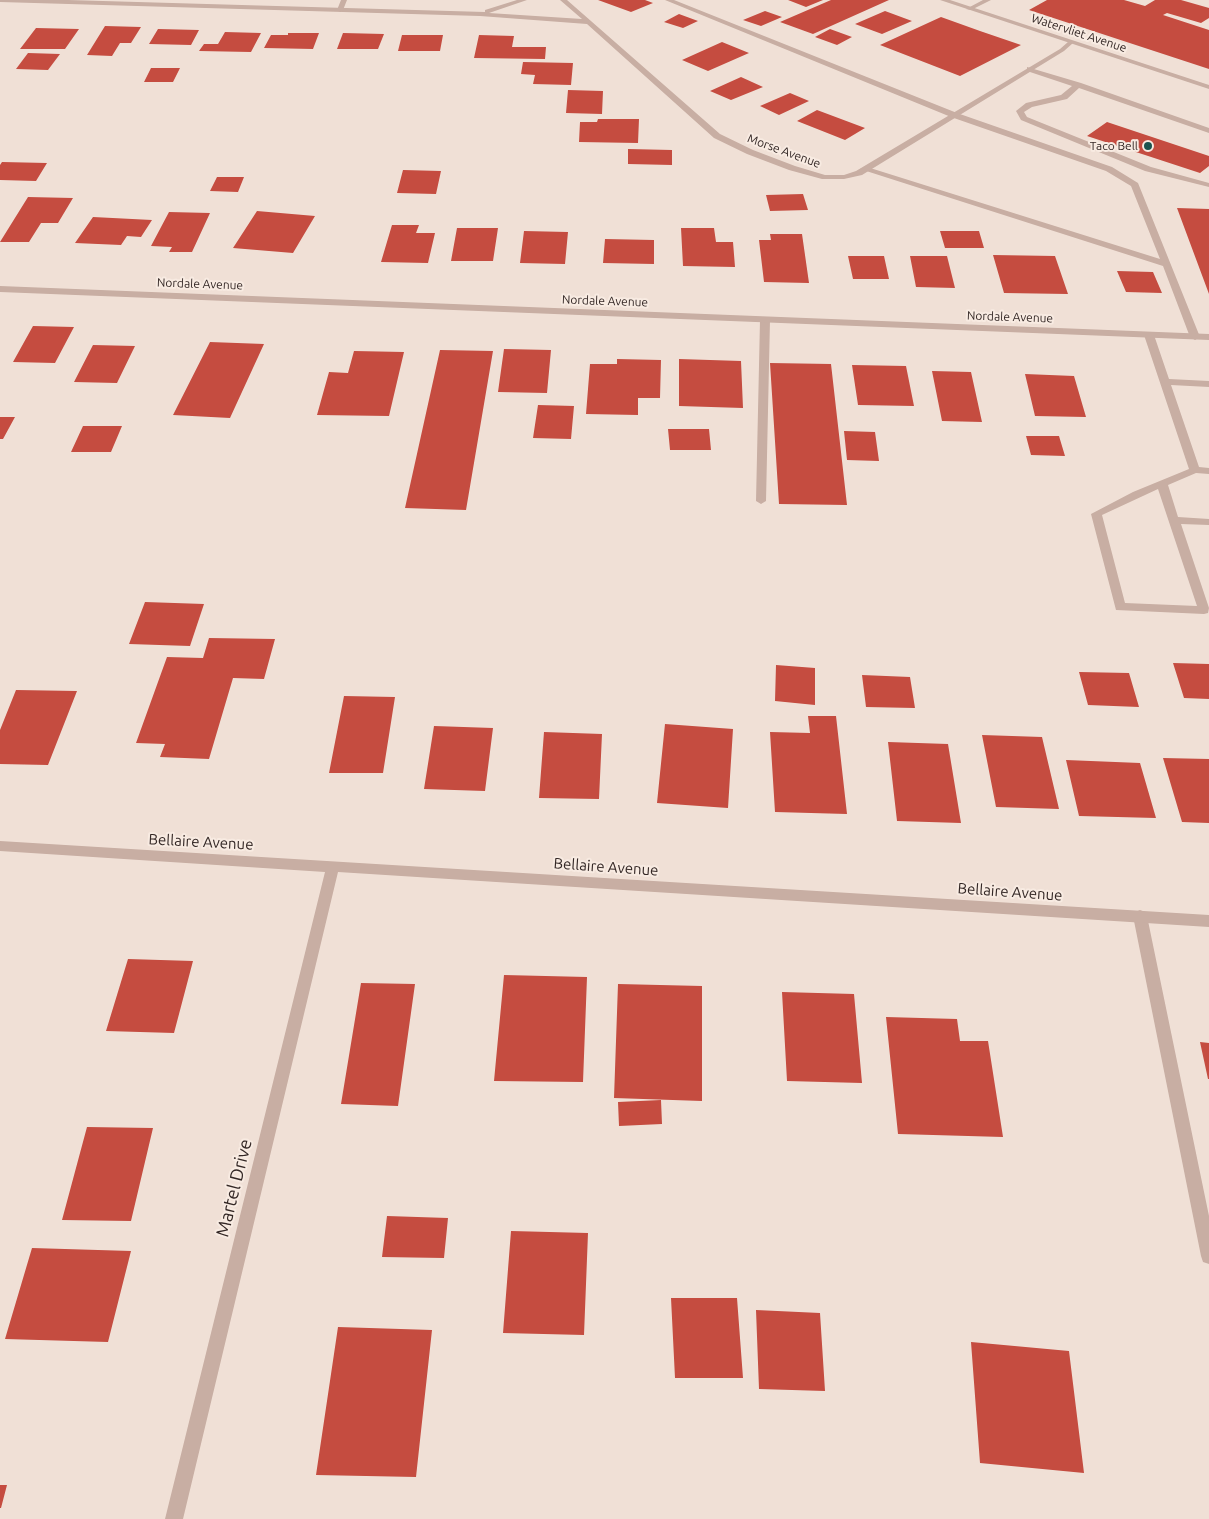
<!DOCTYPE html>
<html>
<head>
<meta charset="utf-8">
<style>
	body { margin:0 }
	canvas { display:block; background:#f0e0d6 }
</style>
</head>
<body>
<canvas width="1209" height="1519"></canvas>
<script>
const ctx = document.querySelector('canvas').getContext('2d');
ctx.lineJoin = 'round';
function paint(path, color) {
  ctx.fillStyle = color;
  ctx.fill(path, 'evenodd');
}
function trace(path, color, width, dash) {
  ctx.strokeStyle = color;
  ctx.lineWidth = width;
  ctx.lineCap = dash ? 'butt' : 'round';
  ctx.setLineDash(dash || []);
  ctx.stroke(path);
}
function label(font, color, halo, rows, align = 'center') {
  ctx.font = font + ' Ubuntu,sans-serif';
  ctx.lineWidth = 4;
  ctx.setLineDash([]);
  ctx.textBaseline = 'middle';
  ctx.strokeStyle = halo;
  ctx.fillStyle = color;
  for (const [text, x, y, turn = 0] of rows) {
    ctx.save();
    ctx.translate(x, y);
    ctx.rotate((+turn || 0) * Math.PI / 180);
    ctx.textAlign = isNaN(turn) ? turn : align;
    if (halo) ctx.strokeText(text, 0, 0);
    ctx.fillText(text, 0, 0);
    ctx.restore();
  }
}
paint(new Path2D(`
	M 598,0 L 645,0 L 653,3 L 631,12 Z
	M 788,0 L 823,0 L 806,7 Z
	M 831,0 L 889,0 L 813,34 L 780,22 Z
	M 1047,0 L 1124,0 L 1145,6 L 1155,0 L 1181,0 L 1209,8 L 1209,18 L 1201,23 L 1167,13 L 1163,15 L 1209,30 L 1209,69 L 1029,10 Z
	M 765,11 L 782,17 L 761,26 L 743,20 Z
	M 885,11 L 912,21 L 882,34 L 855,24 Z
	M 679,14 L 698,21 L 683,28 L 664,22 Z
	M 941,17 L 980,31 L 1021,45 L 960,76 L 880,45 Z
	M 105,26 L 141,27 L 131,43 L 120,43 L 112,56 L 87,55 Z
	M 36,28 L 79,29 L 65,49 L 20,49 Z
	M 158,29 L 199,30 L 191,45 L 149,44 Z
	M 830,29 L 852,37 L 837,45 L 815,37 Z
	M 225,32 L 261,33 L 251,52 L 199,51 L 204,44 L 218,44 Z
	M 288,33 L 319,33 L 313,49 L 264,48 L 271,35 L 288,35 Z
	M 343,33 L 384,34 L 378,49 L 337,49 Z
	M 402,35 L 443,35 L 440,51 L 398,51 Z
	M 479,35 L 514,36 L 512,47 L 546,47 L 545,59 L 474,58 Z
	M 722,42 L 749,53 L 708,71 L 682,60 Z
	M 28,53 L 60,54 L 48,70 L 16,69 Z
	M 523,62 L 573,63 L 571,85 L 533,84 L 535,75 L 521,74 Z
	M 151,68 L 180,68 L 173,82 L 144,82 Z
	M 741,77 L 763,87 L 731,100 L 710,91 Z
	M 568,90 L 603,91 L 602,114 L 566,113 Z
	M 790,93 L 809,101 L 779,115 L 760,106 Z
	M 817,110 L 865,128 L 845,140 L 797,121 Z
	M 598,119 L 639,119 L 638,143 L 579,142 L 580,122 L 597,122 Z
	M 1107,122 L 1209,156 L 1209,166 L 1200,173 L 1087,136 Z
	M 628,149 L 672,150 L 672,165 L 628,164 Z
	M 2,162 L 47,163 L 36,181 L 0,180 L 0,165 Z
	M 403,170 L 441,171 L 436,194 L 397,193 Z
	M 217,177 L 244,177 L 238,192 L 210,191 Z
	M 803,194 L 808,210 L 770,211 L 766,195 Z
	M 28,197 L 73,198 L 58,223 L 41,223 L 29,242 L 0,242 Z
	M 1177,208 L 1209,209 L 1209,294 Z
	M 257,211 L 315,216 L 293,253 L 233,248 Z
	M 169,212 L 210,213 L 192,252 L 169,252 L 172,247 L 151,246 Z
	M 93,217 L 152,220 L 141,237 L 127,236 L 121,245 L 75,243 Z
	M 392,225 L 419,225 L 416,233 L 435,233 L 428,263 L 381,262 Z
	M 457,228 L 498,228 L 493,261 L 451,261 Z
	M 681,228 L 714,228 L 716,242 L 733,242 L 735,267 L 683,266 Z
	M 524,231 L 568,232 L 565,264 L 520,263 Z
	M 940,231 L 979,231 L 984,248 L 945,248 Z
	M 770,234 L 802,234 L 809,283 L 764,282 L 759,240 L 771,240 Z
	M 605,239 L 654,240 L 654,264 L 603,263 Z
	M 993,255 L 1055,256 L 1068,294 L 1004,293 Z
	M 848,256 L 884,256 L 889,279 L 853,279 Z
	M 910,256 L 947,256 L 955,288 L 916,287 Z
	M 1117,271 L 1153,272 L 1162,293 L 1126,292 Z
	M 33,326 L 74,327 L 55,363 L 13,362 Z
	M 210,342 L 264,344 L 230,418 L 173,415 Z
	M 93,345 L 135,346 L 117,383 L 74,382 Z
	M 504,349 L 551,350 L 547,393 L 498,392 Z
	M 440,350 L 493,351 L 466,510 L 405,508 Z
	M 354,351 L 404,352 L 389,416 L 317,415 L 329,372 L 348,373 Z
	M 617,359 L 661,360 L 660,398 L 638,398 L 638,415 L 586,414 L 590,364 L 617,364 Z
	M 679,359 L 741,361 L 743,408 L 679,406 Z
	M 770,363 L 831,364 L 847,505 L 779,504 Z
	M 852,365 L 906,366 L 914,406 L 858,405 Z
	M 932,371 L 971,372 L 982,422 L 942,421 Z
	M 1025,374 L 1074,376 L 1086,417 L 1035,416 Z
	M 538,405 L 574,406 L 571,439 L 533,438 Z
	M 0,417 L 15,417 L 3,439 L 0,439 Z
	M 83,426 L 122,426 L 111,452 L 71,452 Z
	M 668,429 L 709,429 L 711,450 L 670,450 Z
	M 844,431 L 875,432 L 879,461 L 847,460 Z
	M 1026,436 L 1059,436 L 1065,456 L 1031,455 Z
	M 145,602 L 204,604 L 190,646 L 129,644 Z
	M 209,638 L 275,639 L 264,679 L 233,678 L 209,759 L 160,757 L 165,744 L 136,743 L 167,657 L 203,658 Z
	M 1173,663 L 1209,664 L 1209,699 L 1184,698 Z
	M 776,665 L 815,668 L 815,705 L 775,701 Z
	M 1079,672 L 1129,673 L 1139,707 L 1088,705 Z
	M 862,675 L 910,677 L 915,708 L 866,707 Z
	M 16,690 L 77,691 L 48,765 L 0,764 L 0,730 Z
	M 344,696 L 395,697 L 383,773 L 329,773 Z
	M 808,716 L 836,716 L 847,814 L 775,812 L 770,732 L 810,733 Z
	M 665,724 L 733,729 L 728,808 L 657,803 Z
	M 434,726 L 493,728 L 485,791 L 424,789 Z
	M 544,732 L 602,734 L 599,799 L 539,798 Z
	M 982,735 L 1042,737 L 1059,809 L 996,807 Z
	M 888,742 L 948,744 L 961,823 L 897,821 Z
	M 1163,758 L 1209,759 L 1209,823 L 1182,822 Z
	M 1066,760 L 1140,763 L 1156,818 L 1079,816 Z
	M 128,959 L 193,961 L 174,1033 L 106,1031 Z
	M 504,975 L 587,977 L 583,1082 L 494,1081 Z
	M 361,983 L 415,984 L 398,1106 L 341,1104 Z
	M 618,984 L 702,986 L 702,1101 L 614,1098 Z
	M 782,992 L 854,994 L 862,1083 L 787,1081 Z
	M 886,1017 L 957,1019 L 960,1041 L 988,1041 L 1003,1137 L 898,1134 Z
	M 1200,1042 L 1209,1043 L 1209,1079 L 1208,1079 Z
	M 661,1100 L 662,1124 L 619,1126 L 618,1102 Z
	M 87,1127 L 153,1128 L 131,1221 L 62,1220 Z
	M 387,1216 L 448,1218 L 444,1258 L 382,1257 Z
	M 511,1231 L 588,1233 L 584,1335 L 503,1333 Z
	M 32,1248 L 131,1251 L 108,1342 L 5,1339 Z
	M 671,1298 L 737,1298 L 743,1378 L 675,1378 Z
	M 756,1310 L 820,1313 L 825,1391 L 759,1389 Z
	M 338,1327 L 432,1330 L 416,1477 L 316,1475 Z
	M 971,1342 L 1069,1351 L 1084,1473 L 980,1463 Z
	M 0,1485 L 7,1485 L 1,1508 L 0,1508 Z`), '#c54c40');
paint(new Path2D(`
	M 341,0 L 347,0 L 343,10 L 340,12 L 337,10 Z
	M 665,0 L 674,0 L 957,113 L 1112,167 L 1138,183 L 1200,337 L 1195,340 L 1190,337 L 1163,266 L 860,169 L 867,167 L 1160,259 L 1131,186 L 1106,171 L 951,117 Z
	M 983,0 L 991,0 L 971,10 L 966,9 Z
	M 1027,67 L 1081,83 L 1209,128 L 1209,133 L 1079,88 L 1067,99 L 1032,107 L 1024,112 L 1027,117 L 1151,167 L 1209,183 L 1209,187 L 1145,171 L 1021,120 L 1016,111 L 1026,103 L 1061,95 L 1072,86 L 1027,71 Z
	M 765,317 L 770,320 L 766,501 L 761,504 L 756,501 L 760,320 Z
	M 1149,332 L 1154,335 L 1169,379 L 1209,381 L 1209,387 L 1171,385 L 1199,467 L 1209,468 L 1209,474 L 1196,473 L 1168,485 L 1178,517 L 1209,519 L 1209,525 L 1181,524 L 1209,608 L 1208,613 L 1204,614 L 1116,610 L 1091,514 L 1133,492 L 1189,469 L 1144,335 ZM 1158,489 L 1197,606 L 1125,603 L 1102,515 Z
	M 1140,910 L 1145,912 L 1147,916 L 1209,1216 L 1209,1264 L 1203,1262 L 1201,1256 L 1133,916 L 1135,912 Z`), '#c8aea3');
paint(new Path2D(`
	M 0,0 L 68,0 L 485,12 L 485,10 L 517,0 L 527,0 L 489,13 L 582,19 L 560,0 L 567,0 L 720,134 L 753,150 L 795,166 L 825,175 L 844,175 L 856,171 L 1060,49 L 1068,42 L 1073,43 L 1064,51 L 862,175 L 844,179 L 822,179 L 789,170 L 747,154 L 714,138 L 587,24 L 480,16 L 0,2 Z
	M 0,286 L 1209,334 L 1209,340 L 0,292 Z
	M 0,841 L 1209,915 L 1209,927 L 338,872 L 183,1519 L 165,1519 L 325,872 L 0,851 Z`), '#c8aea3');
paint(new Path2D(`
	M 940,0 L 950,0 L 1209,85 L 1209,89 Z`), '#c8aea3');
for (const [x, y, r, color] of [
	[1148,146,5,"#1b534f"]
]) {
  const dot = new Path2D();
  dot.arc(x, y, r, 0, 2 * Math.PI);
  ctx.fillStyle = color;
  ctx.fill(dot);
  trace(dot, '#f8ebe2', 2);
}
label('12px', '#332725', '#f8ebe2', [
	["Watervliet Avenue",1079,33,18],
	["Morse Avenue",784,151,20],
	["Nordale Avenue",200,284,2],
	["Nordale Avenue",605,301,2],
	["Nordale Avenue",1010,317,2]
]);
label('12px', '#332725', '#f8ebe2', [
	["Taco Bell",1138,146]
], 'right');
label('15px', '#332725', '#f8ebe2', [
	["Bellaire Avenue",201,842,3],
	["Bellaire Avenue",606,867,4],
	["Bellaire Avenue",1010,892,4]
]);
label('18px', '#332725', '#f8ebe2', [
	["Martel Drive",234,1188,-76]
]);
</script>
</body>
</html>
